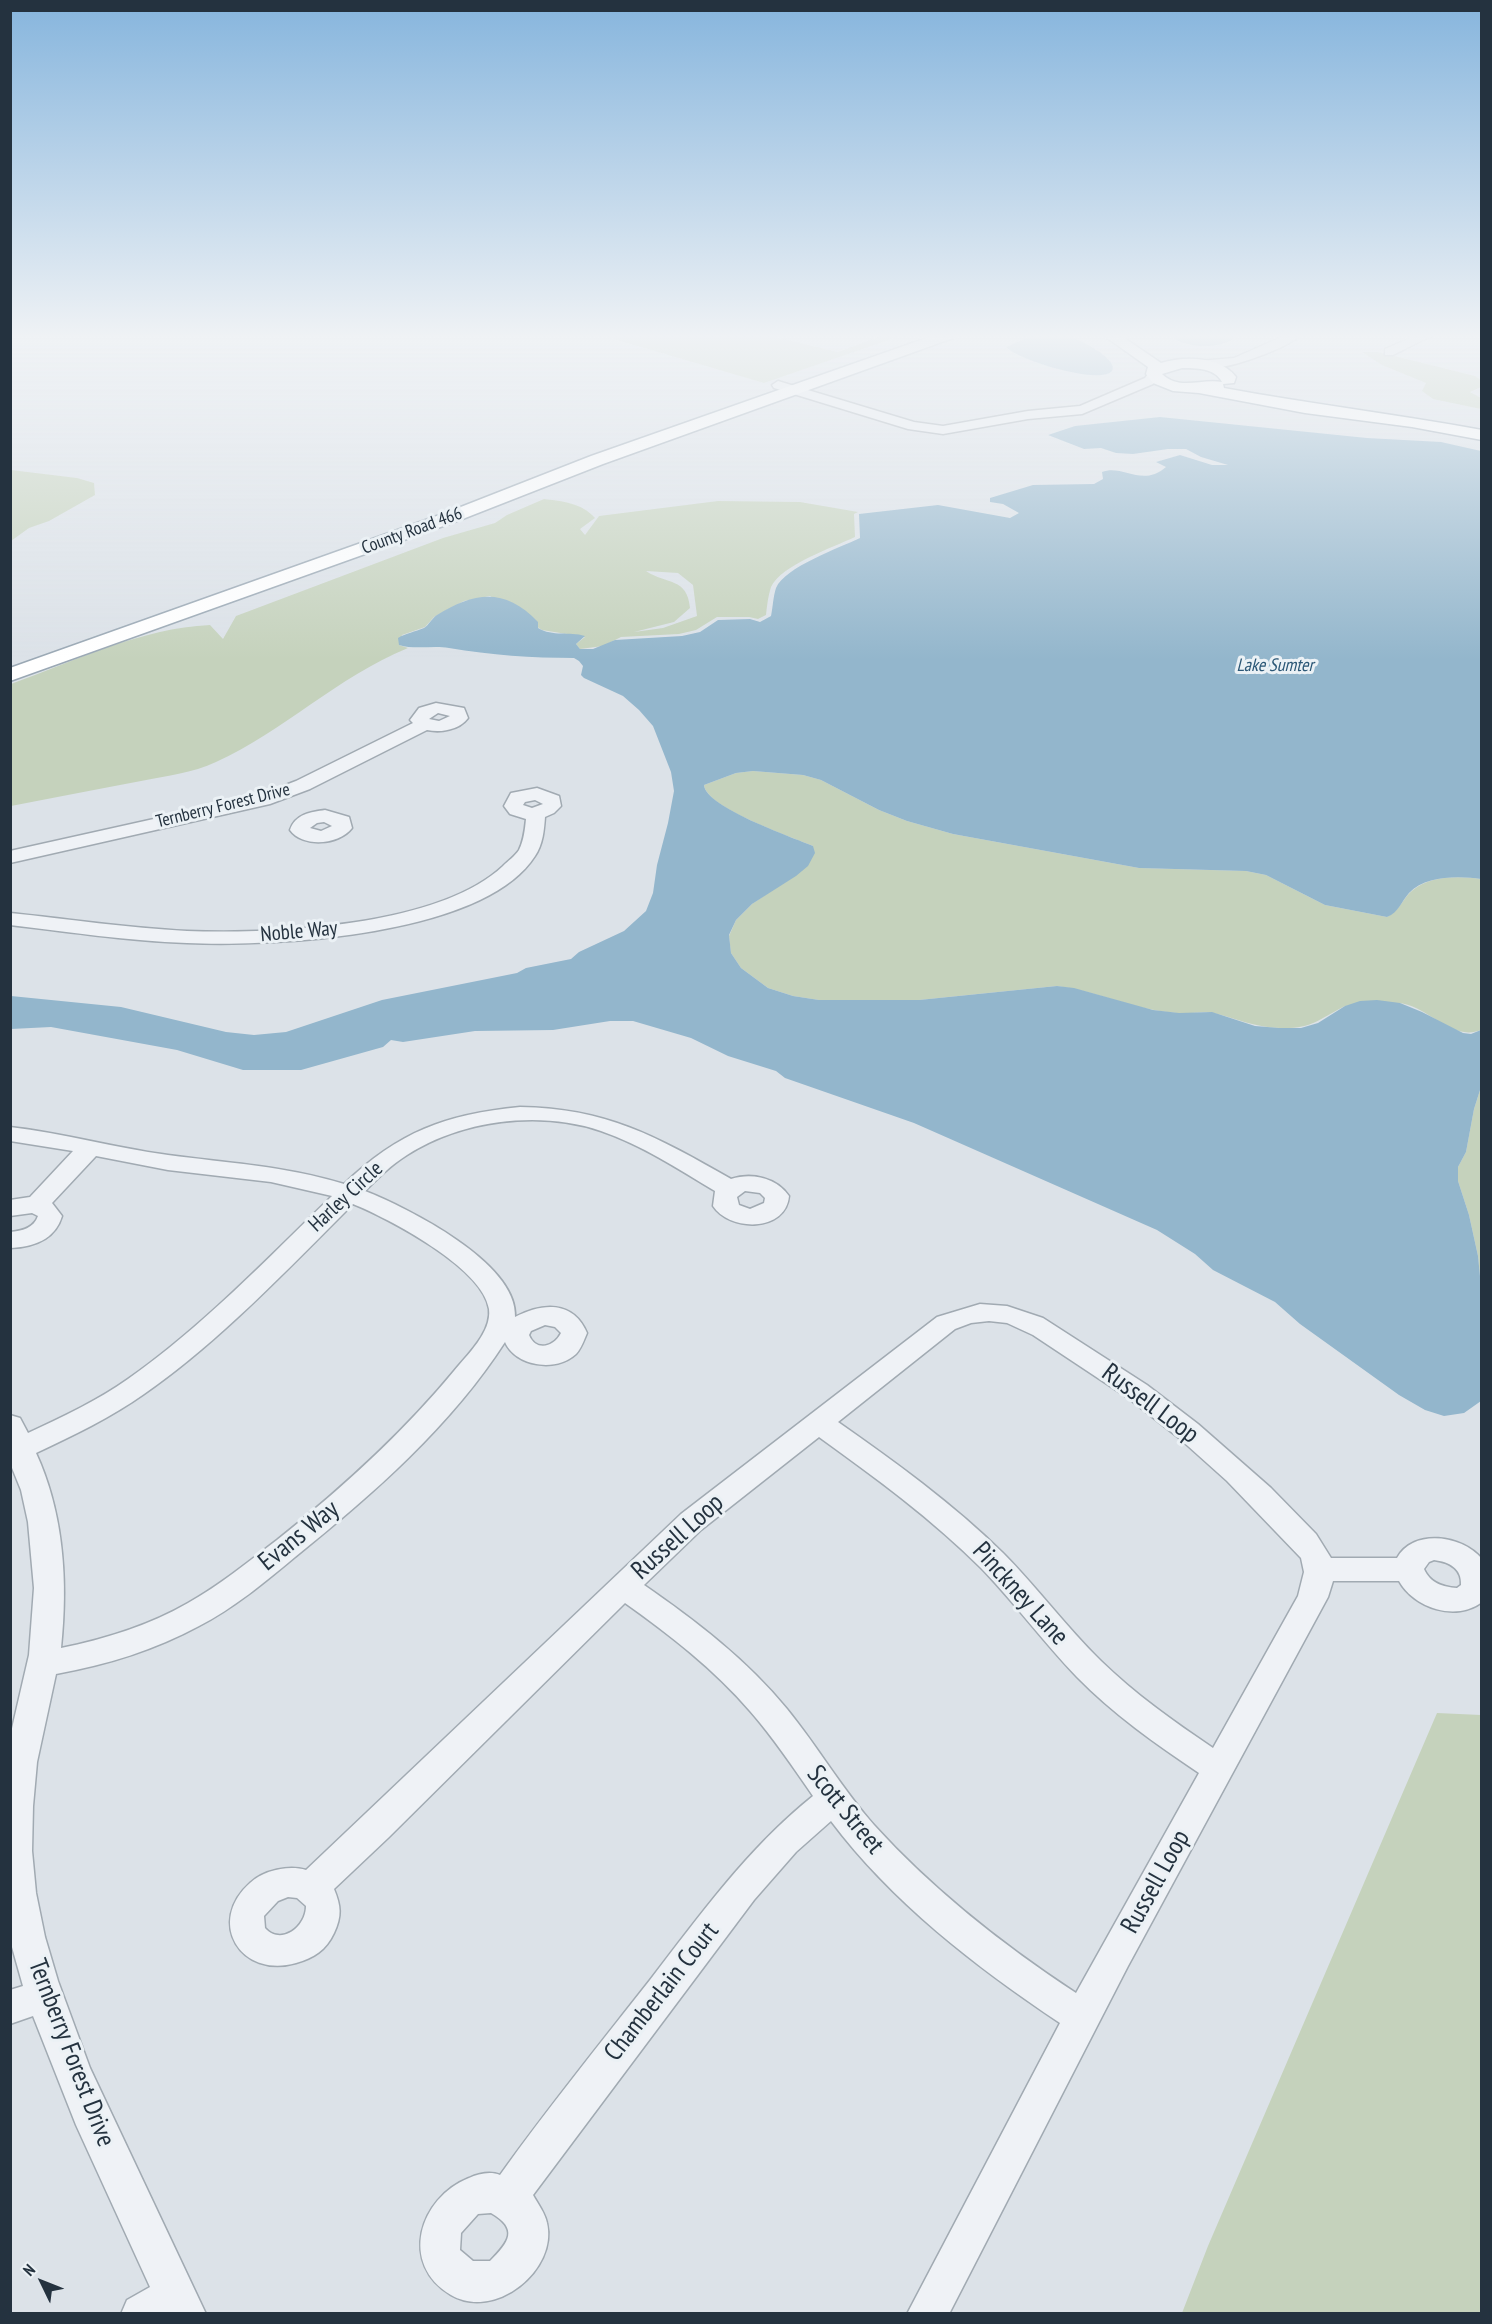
<!DOCTYPE html>
<html>
<head>
<meta charset="utf-8">
<style>
	body { margin:0 }
	#map { position:relative; width:1492px; height:2324px; overflow:hidden; background:#dce2e8; font-family:"PT Sans Narrow",sans-serif }
	canvas { display:block }
	.frame { position:absolute; inset:0; border:12px solid #24323f; pointer-events:none }
	.north { position:absolute; left:12px; top:2252px; width:60px; height:60px; -webkit-text-stroke:4px #ebf1f5; paint-order:stroke; rotate:313deg; font-size:16px; font-weight:700; line-height:24px; text-align:center; color:#24323f }
	.north::after { content:''; display:block; margin:auto; width:21px; height:27px; background:#24323f; clip-path:polygon(50% 0,100% 100%,50% 72%,0 100%) }
</style>
</head>
<body>
<div id="map">
<canvas width="1492" height="2324"></canvas>
<div class="frame"></div>
<div class="north">N</div>
</div>
<script>
const ctx = document.querySelector('canvas').getContext('2d');
ctx.lineJoin = 'round';
function paint(path, color) {
  ctx.fillStyle = color;
  ctx.fill(path, 'evenodd');
}
function trace(path, color, width, dash) {
  ctx.strokeStyle = color;
  ctx.lineWidth = width;
  ctx.lineCap = dash ? 'butt' : 'round';
  ctx.setLineDash(dash || []);
  ctx.stroke(path);
}
function label(font, color, halo, rows, align = 'center') {
  ctx.font = font + ' "PT Sans Narrow",sans-serif';
  ctx.lineWidth = 6;
  ctx.setLineDash([]);
  ctx.textBaseline = 'middle';
  ctx.strokeStyle = halo;
  ctx.fillStyle = color;
  for (const [text, x, y, turn = 0] of rows) {
    ctx.save();
    ctx.translate(x, y);
    ctx.rotate((+turn || 0) * Math.PI / 180);
    ctx.textAlign = isNaN(turn) ? turn : align;
    if (halo) ctx.strokeText(text, 0, 0);
    ctx.fillText(text, 0, 0);
    ctx.restore();
  }
}
paint(new Path2D(`
	M 600,335 L 766,335 L 838,352 L 884,335 L 903,335 L 764,383 Z
	M 1362,352 L 1378,352 L 1475,376 L 1481,380 L 1481,387 L 1470,392 L 1481,398 L 1481,409 L 1433,399 L 1422,391 L 1426,383 L 1382,365 Z
	M 11,470 L 77,478 L 94,483 L 95,495 L 49,521 L 29,528 L 11,541 Z
	M 544,499 C 562,501 582,503 595,518 L 580,529 L 585,535 L 599,516 L 718,501 L 800,502 L 858,512 L 854,514 L 855,537 C 834,547 781,565 771,587 C 768,596 767,606 766,615 L 758,619 L 749,617 L 717,617 L 696,630 L 679,634 L 621,637 L 603,646 L 580,649 L 576,644 L 585,637 L 542,630 L 490,596 L 464,601 L 434,617 L 425,627 L 402,635 L 399,645 L 408,648 C 337,677 284,731 216,762 C 193,773 165,776 141,781 C 97,789 54,798 11,806 L 11,684 C 75,661 141,628 210,625 L 223,639 L 236,616 L 443,538 L 495,523 L 507,515 ZM 646,571 L 678,573 L 693,585 L 697,616 L 663,628 L 634,632 L 674,622 L 690,608 C 687,577 667,585 646,571 Z
	M 753,771 L 803,775 L 821,780 L 879,810 L 907,821 L 953,834 L 1139,868 L 1246,871 L 1266,875 L 1325,905 L 1387,917 C 1403,907 1401,900 1413,890 C 1430,875 1461,876 1481,879 L 1481,1030 C 1451,1042 1428,1005 1398,1003 C 1387,1003 1352,1003 1343,1007 C 1318,1020 1311,1029 1280,1028 C 1256,1028 1236,1018 1213,1013 C 1205,1011 1199,1013 1191,1013 C 1179,1014 1166,1012 1154,1010 C 1121,1004 1090,990 1057,986 L 919,1000 L 819,1000 L 793,996 L 768,988 L 741,968 L 731,953 L 729,936 L 736,920 L 752,904 L 771,891 L 813,846 C 792,837 706,808 704,785 L 736,773 Z
	M 1481,1087 L 1481,1286 L 1478,1256 L 1469,1215 L 1458,1181 L 1458,1167 L 1466,1152 L 1474,1109 Z
	M 1437,1713 L 1481,1715 L 1481,2313 L 1182,2313 L 1208,2246 Z`), '#c5d2bc');
paint(new Path2D(`
	M 1034,335 C 1044,334 1057,333 1066,335 C 1076,337 1123,361 1111,372 C 1096,384 1018,360 1006,347 Z
	M 1167,335 L 1240,335 C 1218,351 1189,349 1167,335 Z
	M 1160,417 L 1367,438 L 1441,442 L 1481,451 L 1481,879 C 1460,876 1426,875 1409,893 C 1401,902 1399,912 1387,917 L 1325,905 L 1266,875 L 1246,871 L 1139,868 L 953,834 L 907,821 L 879,810 L 821,780 L 803,775 L 753,771 L 736,773 L 704,785 C 705,807 792,837 813,846 L 815,853 L 808,866 L 796,876 L 752,904 L 736,920 L 729,935 L 731,953 L 741,968 L 768,988 L 793,996 L 819,1000 L 919,1000 L 1057,986 L 1074,988 L 1153,1010 L 1179,1013 L 1212,1012 L 1255,1026 L 1279,1028 L 1301,1028 L 1318,1023 L 1345,1006 L 1360,1001 L 1377,1000 L 1400,1003 L 1422,1012 L 1463,1033 L 1471,1034 L 1481,1030 L 1481,1087 L 1474,1109 L 1466,1152 L 1458,1167 L 1458,1181 L 1469,1215 L 1478,1256 L 1481,1286 L 1481,1401 L 1464,1413 L 1444,1416 L 1425,1410 L 1399,1395 L 1300,1324 L 1275,1302 L 1213,1270 L 1195,1254 L 1157,1230 L 914,1123 L 785,1078 L 776,1071 L 728,1056 L 691,1038 L 633,1021 L 610,1021 L 553,1030 L 475,1031 L 403,1042 L 391,1040 L 383,1047 L 301,1070 L 243,1070 L 177,1050 L 51,1027 L 11,1029 L 11,996 L 121,1007 L 226,1032 L 254,1035 L 286,1032 L 382,1000 L 517,973 L 526,968 L 571,959 L 579,952 L 624,931 L 646,911 L 653,893 L 657,865 L 668,823 L 674,791 L 671,772 L 653,726 L 639,710 L 623,696 L 584,678 L 581,675 L 583,666 L 579,661 L 574,658 C 532,658 491,655 449,648 C 433,645 416,650 399,645 L 398,638 C 406,633 415,632 424,628 C 429,625 432,618 437,615 C 474,592 505,587 538,622 L 538,628 C 553,637 569,631 585,636 L 576,644 L 580,649 L 593,649 L 615,640 L 682,636 L 700,632 L 718,620 L 750,619 L 760,622 L 771,616 C 773,607 773,597 776,588 C 785,567 839,548 860,538 L 859,514 L 938,505 L 1010,518 L 1019,513 L 1003,504 L 990,502 L 990,498 L 1033,485 L 1094,484 L 1103,479 L 1102,472 C 1123,464 1142,488 1166,467 L 1156,462 L 1180,455 L 1212,465 L 1228,465 L 1201,457 L 1186,449 L 1168,449 L 1133,454 L 1116,453 L 1101,448 L 1084,449 L 1048,435 L 1075,426 Z`), '#93b6cc');
const minor = new Path2D(`
	M 1286,335 L 1301,335 C 1287,349 1207,379 1192,365 L 1198,361 L 1234,358 Z
	M 1410,335 L 1433,335 L 1393,355 L 1385,355 L 1385,349 L 1410,338 Z
	M 1154,370 L 1160,374 L 1153,384 L 1082,414 L 1028,419 L 943,434 L 908,429 L 774,388 L 772,385 L 778,381 L 914,422 L 943,426 L 1028,411 L 1080,406 L 1145,378 L 1150,371 Z
	M 436,703 L 464,708 L 468,718 C 459,730 441,733 427,730 L 310,789 L 270,804 L 10,863 L 10,851 L 257,796 L 296,781 L 413,723 L 410,720 L 419,708 ZM 438,713 L 450,716 L 439,721 L 429,719 Z
	M 537,788 L 559,796 L 561,806 L 554,813 L 545,817 C 544,830 543,844 535,856 C 484,936 274,947 187,943 C 128,941 69,932 10,925 L 10,913 C 69,919 128,928 187,931 C 273,934 438,927 503,866 C 508,861 515,856 519,850 C 524,840 525,829 526,819 L 510,814 L 504,806 L 511,793 ZM 535,800 L 543,804 L 532,808 L 523,805 L 525,802 Z
	M 325,810 L 349,817 L 352,828 C 339,845 303,848 290,830 C 295,814 311,812 325,810 ZM 324,822 L 332,826 L 321,831 L 310,828 L 317,823 Z
	M 520,1107 C 607,1108 657,1137 731,1179 C 752,1172 777,1178 789,1196 C 786,1232 730,1232 713,1206 L 715,1191 C 678,1169 642,1145 601,1131 C 539,1110 462,1120 407,1155 C 391,1165 378,1178 365,1191 C 408,1208 518,1263 515,1317 C 542,1303 573,1300 587,1333 C 584,1340 581,1349 576,1354 C 556,1373 515,1366 505,1342 C 451,1426 372,1495 295,1557 C 265,1582 234,1608 199,1626 C 155,1650 106,1665 56,1674 L 37,1762 L 33,1806 L 32,1851 L 36,1893 L 45,1937 L 58,1981 L 90,2068 L 206,2314 L 121,2314 L 127,2300 L 150,2287 L 76,2125 L 33,2016 L 10,2024 L 10,1990 L 23,1986 L 10,1940 L 10,1737 L 29,1655 L 34,1588 L 28,1522 L 21,1490 L 10,1463 L 10,1415 L 20,1418 L 28,1433 C 62,1417 97,1401 128,1379 C 202,1327 267,1259 332,1196 L 271,1182 L 168,1170 L 96,1156 L 52,1203 L 62,1216 C 55,1240 33,1247 10,1248 L 10,1232 C 22,1231 34,1228 38,1216 L 32,1213 L 10,1216 L 10,1200 L 30,1197 L 73,1151 L 10,1141 L 10,1127 C 64,1133 115,1148 168,1155 C 228,1163 286,1166 344,1184 C 398,1132 446,1114 520,1107 ZM 745,1191 L 760,1193 L 765,1198 L 764,1203 L 750,1209 L 739,1205 L 737,1197 ZM 353,1204 C 388,1218 483,1268 489,1309 C 492,1332 467,1355 454,1371 C 402,1434 341,1489 277,1540 C 248,1562 220,1585 188,1603 C 148,1626 105,1639 61,1648 C 68,1582 64,1514 36,1453 C 74,1435 110,1418 144,1394 C 217,1344 290,1267 353,1204 ZM 545,1325 L 555,1327 L 561,1333 C 554,1347 536,1352 529,1335 L 531,1331 Z
	M 980,1304 L 1007,1306 L 1043,1318 L 1147,1385 L 1198,1424 L 1271,1488 L 1316,1534 L 1331,1558 L 1397,1558 C 1413,1528 1463,1535 1482,1559 L 1482,1602 C 1456,1622 1414,1608 1399,1581 L 1333,1581 L 1328,1597 L 1128,1966 L 949,2314 L 907,2314 L 1060,2023 C 976,1967 892,1902 831,1821 L 796,1852 L 754,1900 L 533,2195 C 538,2204 545,2213 547,2223 C 558,2270 495,2321 451,2295 C 399,2264 419,2198 469,2178 C 478,2174 490,2171 500,2175 C 547,2109 599,2045 650,1980 C 700,1915 748,1848 813,1796 C 793,1767 773,1737 750,1711 C 714,1669 670,1635 625,1603 L 388,1838 L 334,1889 C 341,1906 342,1916 334,1933 C 326,1950 314,1958 296,1963 C 241,1979 206,1922 250,1883 C 264,1870 289,1865 306,1870 L 681,1514 L 937,1317 ZM 989,1321 L 1007,1323 L 1033,1335 L 1128,1398 L 1179,1438 L 1227,1481 L 1301,1558 L 1304,1572 L 1298,1596 L 1213,1748 C 1173,1721 1135,1694 1101,1661 C 1066,1627 1037,1587 1003,1553 C 952,1503 895,1462 838,1422 L 955,1329 L 971,1323 ZM 819,1437 C 876,1478 932,1519 981,1568 C 1015,1603 1044,1643 1077,1677 C 1113,1714 1156,1744 1199,1773 L 1076,1993 C 1003,1945 933,1890 874,1825 C 842,1789 818,1747 787,1709 C 747,1660 696,1621 644,1585 L 701,1530 ZM 1434,1560 C 1449,1562 1462,1568 1461,1585 L 1457,1588 C 1443,1587 1430,1583 1424,1569 L 1429,1562 ZM 288,1897 L 297,1898 L 306,1906 C 306,1927 281,1946 265,1928 L 264,1916 L 278,1901 ZM 491,2213 C 519,2229 509,2242 490,2261 L 473,2261 L 460,2250 L 461,2233 L 478,2214 Z`);
const major = new Path2D(`
	M 935,335 L 955,335 L 953,338 L 603,464 L 460,520 L 10,681 L 10,668 L 448,512 L 591,456 Z
	M 1103,335 L 1120,335 L 1161,363 C 1184,356 1220,356 1236,377 L 1234,383 L 1223,384 L 1224,388 C 1309,404 1396,414 1482,430 L 1482,440 L 1412,427 L 1305,413 L 1199,393 L 1173,391 L 1153,383 L 1146,374 L 1148,367 ZM 1182,368 C 1196,368 1215,368 1222,382 C 1201,378 1180,391 1162,374 Z`);
trace(minor, '#a1aab2', 3);
trace(major, '#9aa8b4', 3);
paint(minor, '#eff2f6');
paint(major, '#fff');
const sky = ctx.createLinearGradient(0, 0, 0, 660);
sky.addColorStop(0, '#86b5dd');
sky.addColorStop(0.51, '#eff2f5');
sky.addColorStop(1, '#eff2f500');
ctx.fillStyle = sky;
ctx.fillRect(0, 0, 1492, 660);
label('18px', '#24323f', '#ebf1f5', [
	["County Road 466",412,531,-20],
	["Ternberry Forest Drive",223,806,-14]
]);
label('italic 18px', '#2b5776', '#ebf1f5', [
	["Lake Sumter",1275,666]
]);
label('21px', '#24323f', '#ebf1f5', [
	["Noble Way",299,932,-5],
	["Harley Circle",346,1197,-43]
]);
label('26px', '#24323f', '#ebf1f5', [
	["Russell Loop",1150,1404,37],
	["Evans Way",299,1536,-39],
	["Russell Loop",678,1537,-42],
	["Pinckney Lane",1020,1594,48],
	["Scott Street",845,1810,51],
	["Russell Loop",1156,1882,-61],
	["Chamberlain Court",662,1992,-52],
	["Ternberry Forest Drive",71,2053,69]
]);
</script>
</body>
</html>
